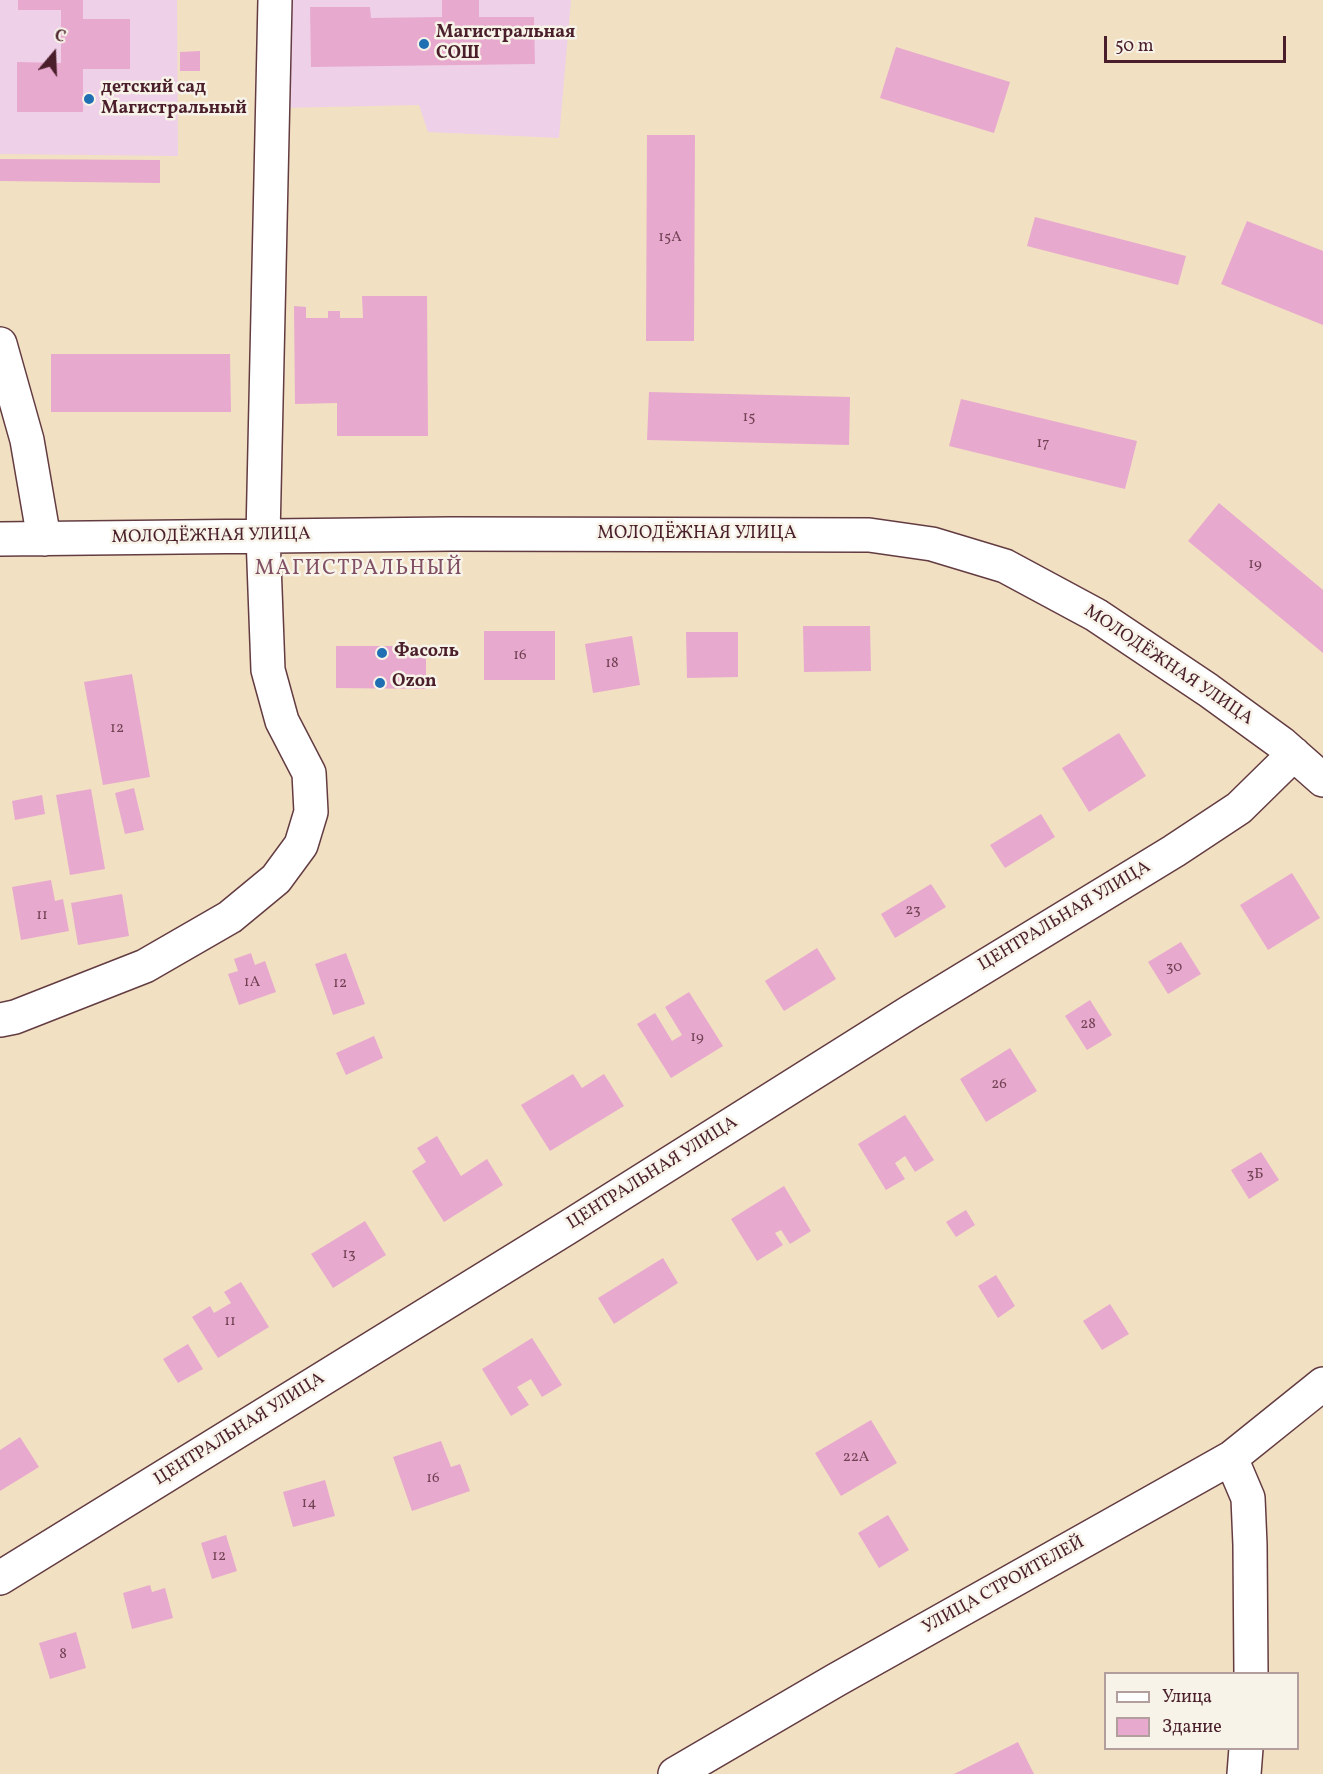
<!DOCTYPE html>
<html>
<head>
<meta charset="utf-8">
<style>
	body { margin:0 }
	#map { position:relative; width:1323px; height:1774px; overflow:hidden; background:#f1e0c2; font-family:Vollkorn,serif }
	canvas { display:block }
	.legend { position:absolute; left:1104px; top:1672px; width:195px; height:78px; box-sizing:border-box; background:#f7f3e8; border:2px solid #b29e9c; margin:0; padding:8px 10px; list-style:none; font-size:18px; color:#4a1f2b }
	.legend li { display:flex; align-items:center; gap:12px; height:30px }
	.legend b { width:30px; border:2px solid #b29e9c }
	.north { position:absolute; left:24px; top:24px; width:60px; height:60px; -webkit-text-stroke:4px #f7f3e8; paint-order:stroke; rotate:19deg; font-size:16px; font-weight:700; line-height:24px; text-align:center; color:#4a1f2b }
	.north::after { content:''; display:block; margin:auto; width:21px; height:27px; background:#4a1f2b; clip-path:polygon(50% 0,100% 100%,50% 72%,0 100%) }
	.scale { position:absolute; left:1104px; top:36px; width:182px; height:27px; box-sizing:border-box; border:3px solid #4a1f2b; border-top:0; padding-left:8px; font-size:18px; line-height:21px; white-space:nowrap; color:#4a1f2b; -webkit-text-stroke:4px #f7f3e8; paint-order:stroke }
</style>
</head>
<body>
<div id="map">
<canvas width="1323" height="1774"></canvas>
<ul class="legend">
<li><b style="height:8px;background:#fff"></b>Улица</li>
<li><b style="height:16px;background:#e8a9ce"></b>Здание</li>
</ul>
<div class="north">С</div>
<div class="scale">50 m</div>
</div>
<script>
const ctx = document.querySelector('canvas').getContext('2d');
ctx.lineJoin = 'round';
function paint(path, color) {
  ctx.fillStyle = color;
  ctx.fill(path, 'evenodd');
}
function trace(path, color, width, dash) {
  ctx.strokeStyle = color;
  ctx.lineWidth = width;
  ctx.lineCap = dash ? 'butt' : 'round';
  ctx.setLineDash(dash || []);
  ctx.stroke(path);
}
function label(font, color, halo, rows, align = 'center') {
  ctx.font = font + ' Vollkorn,serif';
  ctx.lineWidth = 5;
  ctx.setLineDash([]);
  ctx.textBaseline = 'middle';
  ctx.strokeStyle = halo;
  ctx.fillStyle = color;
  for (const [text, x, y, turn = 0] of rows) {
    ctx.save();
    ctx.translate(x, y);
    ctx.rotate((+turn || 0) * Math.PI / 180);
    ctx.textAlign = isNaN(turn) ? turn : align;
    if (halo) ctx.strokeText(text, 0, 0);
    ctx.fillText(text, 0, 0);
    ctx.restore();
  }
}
paint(new Path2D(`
	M 0,0 L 177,0 L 178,156 L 0,154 Z
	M 282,0 L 571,0 L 559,138 L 428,132 L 419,105 L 280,108 Z`), '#eed0e8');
paint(new Path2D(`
	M 18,0 L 83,0 L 83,19 L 130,19 L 130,69 L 83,69 L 83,112 L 17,112 L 17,62 L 61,63 L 61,10 L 18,10 Z
	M 442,0 L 479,0 L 479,17 L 534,17 L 535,64 L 311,67 L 310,7 L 370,7 L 371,18 L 442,17 Z
	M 896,47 L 1010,82 L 994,133 L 880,98 Z
	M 200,51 L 200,71 L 180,71 L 180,52 Z
	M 647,135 L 695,135 L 694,341 L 646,341 Z
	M 0,159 L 160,160 L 160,183 L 0,181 Z
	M 1035,217 L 1186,256 L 1178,285 L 1027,246 Z
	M 1247,221 L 1323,251 L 1323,325 L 1221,284 Z
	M 362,296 L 427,296 L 428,436 L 337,436 L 337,403 L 295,404 L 294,306 L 306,307 L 306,318 L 328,318 L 328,311 L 340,311 L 340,318 L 363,318 Z
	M 51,354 L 230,354 L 231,412 L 51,412 Z
	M 649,392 L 850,397 L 849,445 L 647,440 Z
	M 961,399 L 1137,441 L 1125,489 L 949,446 Z
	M 1219,503 L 1323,590 L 1323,653 L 1188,541 Z
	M 803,626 L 870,626 L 871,671 L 804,672 Z
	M 484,631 L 555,631 L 555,680 L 484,680 Z
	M 686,632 L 738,632 L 738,677 L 687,678 Z
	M 632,636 L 640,685 L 593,693 L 585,644 Z
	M 336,646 L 426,646 L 426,689 L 336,688 Z
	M 132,674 L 150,777 L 103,785 L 84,682 Z
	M 1119,733 L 1146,776 L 1089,812 L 1062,768 Z
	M 134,788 L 144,830 L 125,834 L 115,793 Z
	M 91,789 L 105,869 L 70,875 L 56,795 Z
	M 42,795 L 45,814 L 15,820 L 12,801 Z
	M 1041,814 L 1055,837 L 1005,868 L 990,845 Z
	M 1292,873 L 1320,918 L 1268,950 L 1240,905 Z
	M 51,880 L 55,901 L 63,899 L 69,931 L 21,940 L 12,887 Z
	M 931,884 L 946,907 L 895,938 L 881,914 Z
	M 122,894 L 129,936 L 78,945 L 71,903 Z
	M 1181,942 L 1201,974 L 1168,994 L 1148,962 Z
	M 817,948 L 836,979 L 784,1011 L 765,981 Z
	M 251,953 L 255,965 L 265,961 L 276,992 L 239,1005 L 228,974 L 238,971 L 234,959 Z
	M 346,953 L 365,1004 L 333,1015 L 315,964 Z
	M 689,992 L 723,1046 L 671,1078 L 637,1024 L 655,1013 L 672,1041 L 682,1035 L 665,1007 Z
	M 1090,1000 L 1112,1035 L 1087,1050 L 1065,1016 Z
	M 374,1036 L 383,1058 L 346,1075 L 336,1053 Z
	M 1010,1048 L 1037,1091 L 986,1122 L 960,1079 Z
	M 573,1074 L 582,1088 L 604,1074 L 624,1106 L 550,1151 L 521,1105 Z
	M 905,1115 L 934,1160 L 915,1172 L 905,1156 L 895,1163 L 905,1179 L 886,1190 L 858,1144 Z
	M 437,1136 L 461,1176 L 487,1159 L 503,1185 L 444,1222 L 412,1171 L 426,1162 L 417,1148 Z
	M 1261,1152 L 1279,1180 L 1249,1199 L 1231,1170 Z
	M 784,1186 L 811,1231 L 790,1244 L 781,1230 L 775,1233 L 783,1245 L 757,1261 L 731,1219 Z
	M 966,1210 L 975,1225 L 956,1237 L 946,1222 Z
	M 365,1221 L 386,1255 L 333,1288 L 311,1254 Z
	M 663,1258 L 678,1283 L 614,1324 L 598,1298 Z
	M 996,1275 L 1015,1306 L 998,1318 L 978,1286 Z
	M 241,1282 L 269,1327 L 218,1358 L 192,1317 L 210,1306 L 214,1313 L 231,1303 L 224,1292 Z
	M 1110,1304 L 1129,1334 L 1102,1350 L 1083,1321 Z
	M 532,1338 L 562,1385 L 542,1397 L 531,1379 L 517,1387 L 529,1405 L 511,1416 L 482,1369 Z
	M 188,1344 L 203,1369 L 178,1383 L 163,1359 Z
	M 871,1420 L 897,1463 L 841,1496 L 815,1453 Z
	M 20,1437 L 39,1467 L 0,1491 L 0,1450 Z
	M 441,1441 L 451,1467 L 460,1464 L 470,1491 L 412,1511 L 393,1457 Z
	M 325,1480 L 335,1516 L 293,1527 L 283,1492 Z
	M 888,1515 L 909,1550 L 879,1568 L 858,1533 Z
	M 226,1535 L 237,1571 L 212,1579 L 201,1543 Z
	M 150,1585 L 152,1592 L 165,1588 L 173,1618 L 132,1629 L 123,1593 Z
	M 76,1632 L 86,1668 L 50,1679 L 39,1643 Z
	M 1018,1742 L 1034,1774 L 954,1774 Z`), '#e8a9ce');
const minor = new Path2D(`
	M 0,344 L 27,440 L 44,539
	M 0,539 L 451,534 L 869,535 L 932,544 L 1005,566 L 1096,615 L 1208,690 L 1281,743 L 1323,780
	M 0,1020 L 15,1017 L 145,966 L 230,917 L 276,879 L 301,845 L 311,812 L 309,773 L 282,721 L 268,670 L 263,536 L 275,0
	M 1231,1458 L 1248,1498 L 1250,1545 L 1251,1674
	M 0,1578 L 570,1226 L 910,1012 L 1174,851 L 1239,808 L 1294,754
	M 675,1774 L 836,1680 L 1231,1458 L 1323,1384
	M 1244,1774 L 1246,1748`);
trace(minor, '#633c42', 36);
trace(minor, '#fff', 33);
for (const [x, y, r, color] of [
	[424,44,6,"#1f6fb2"],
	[89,99,6,"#1f6fb2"],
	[382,653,6,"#1f6fb2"],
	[380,683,6,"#1f6fb2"]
]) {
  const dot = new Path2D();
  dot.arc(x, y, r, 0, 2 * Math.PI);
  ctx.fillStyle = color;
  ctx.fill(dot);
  trace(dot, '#f7f3e8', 2);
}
label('15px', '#724254', null, [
	["15А",670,238],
	["15",749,418],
	["17",1043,444],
	["19",1255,565],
	["16",520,656],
	["18",612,664],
	["12",117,729],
	["23",913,911],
	["11",42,916],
	["30",1174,968],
	["1А",252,983],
	["12",340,984],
	["28",1088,1025],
	["19",697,1038],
	["26",999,1085],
	["3Б",1255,1175],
	["13",349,1255],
	["11",230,1322],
	["22А",856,1458],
	["16",433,1479],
	["14",309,1504],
	["12",219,1557],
	["8",63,1655]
]);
label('bold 18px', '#4a1f2b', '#f7f3e8', [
	["Магистральная",436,34],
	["СОШ",436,55],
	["детский сад",101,89],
	["Магистральный",101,110],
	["Фасоль",394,653],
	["Ozon",392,683]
], 'left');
label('18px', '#4a1f2b', '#f7f3e8', [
	["МОЛОДЁЖНАЯ УЛИЦА",697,535],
	["МОЛОДЁЖНАЯ УЛИЦА",211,537,-1],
	["МОЛОДЁЖНАЯ УЛИЦА",1168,666,34],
	["ЦЕНТРАЛЬНАЯ УЛИЦА",1065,917,-31],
	["ЦЕНТРАЛЬНАЯ УЛИЦА",653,1174,-32],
	["ЦЕНТРАЛЬНАЯ УЛИЦА",240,1430,-32],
	["УЛИЦА СТРОИТЕЛЕЙ",1004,1586,-29]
]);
ctx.letterSpacing = '1.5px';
label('21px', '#814f64', '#f7f3e8', [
	["МАГИСТРАЛЬНЫЙ",359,570]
]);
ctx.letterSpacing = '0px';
</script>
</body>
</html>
